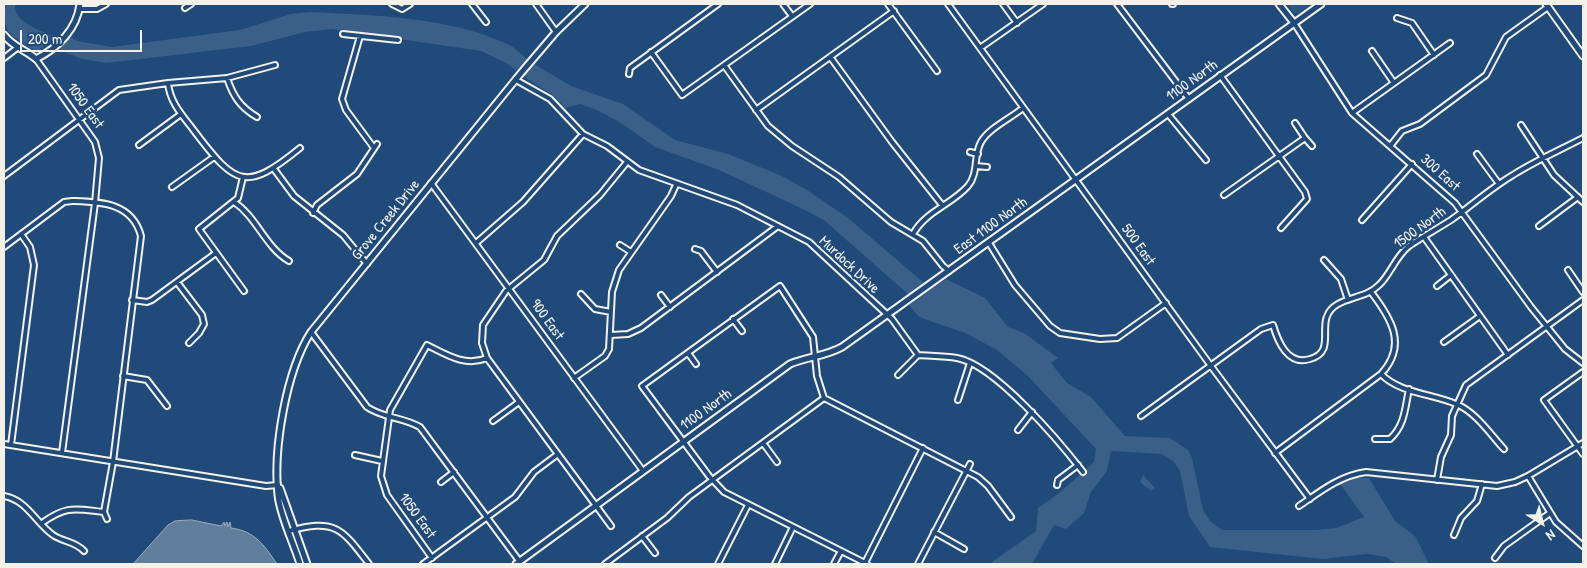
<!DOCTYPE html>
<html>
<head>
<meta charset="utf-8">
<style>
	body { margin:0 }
	#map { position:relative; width:1587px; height:568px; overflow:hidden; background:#1f4a7a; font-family:"Patrick Hand",sans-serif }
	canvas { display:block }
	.frame { position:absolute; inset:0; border:5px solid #f4f1e8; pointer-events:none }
	.north { position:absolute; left:1517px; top:498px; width:50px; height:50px; -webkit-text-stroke:4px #1f4a7a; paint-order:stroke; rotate:144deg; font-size:14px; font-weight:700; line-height:20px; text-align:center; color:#f4f1e8 }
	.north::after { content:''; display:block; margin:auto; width:18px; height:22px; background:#f4f1e8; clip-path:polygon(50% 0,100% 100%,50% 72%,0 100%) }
	.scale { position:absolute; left:20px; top:30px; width:122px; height:22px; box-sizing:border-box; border:2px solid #f4f1e8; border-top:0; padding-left:6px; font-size:15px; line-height:18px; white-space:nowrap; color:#f4f1e8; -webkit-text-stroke:4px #1f4a7a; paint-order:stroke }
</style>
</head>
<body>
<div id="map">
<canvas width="1587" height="568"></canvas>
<div class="frame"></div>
<div class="north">N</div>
<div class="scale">200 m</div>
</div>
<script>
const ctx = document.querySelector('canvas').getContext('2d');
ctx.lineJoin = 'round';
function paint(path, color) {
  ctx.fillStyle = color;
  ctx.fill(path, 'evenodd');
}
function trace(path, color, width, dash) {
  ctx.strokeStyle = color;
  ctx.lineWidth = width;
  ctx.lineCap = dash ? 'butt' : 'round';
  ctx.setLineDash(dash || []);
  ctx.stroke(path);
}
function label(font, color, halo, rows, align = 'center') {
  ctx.font = font + ' "Patrick Hand",sans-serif';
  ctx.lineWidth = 5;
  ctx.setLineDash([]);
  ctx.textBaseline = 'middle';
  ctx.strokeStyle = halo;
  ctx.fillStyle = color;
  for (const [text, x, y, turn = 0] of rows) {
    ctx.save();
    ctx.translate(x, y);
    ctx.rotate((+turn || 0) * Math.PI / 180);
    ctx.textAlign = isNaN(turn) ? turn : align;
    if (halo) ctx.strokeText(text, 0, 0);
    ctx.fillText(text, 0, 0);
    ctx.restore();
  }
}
paint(new Path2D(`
	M 1287,4 L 1312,4 L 1298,13 L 1294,13 Z`), '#2d5581');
paint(new Path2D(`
	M 4,4 L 15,4 C 13,23 42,31 56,37 L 36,52 C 12,33 4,41 4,4 Z
	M 310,12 C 372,15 448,17 505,43 C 513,46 520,53 527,59 L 516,70 L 506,63 L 481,51 L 332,29 L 305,32 L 251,46 L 106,63 L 82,59 L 59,50 L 71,37 L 77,41 L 112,47 L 240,30 L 291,14 Z
	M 534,64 L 571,86 L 623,104 L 675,140 L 728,154 L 782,176 L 807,190 L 848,218 L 924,283 L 908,294 L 825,221 L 807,211 L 719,170 L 655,147 L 621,123 L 597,110 L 580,104 L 565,108 L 553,95 L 526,78 L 525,74 Z
	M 946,279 L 985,298 L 1008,327 L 1024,333 L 1058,358 L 1051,363 L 1067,383 L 1091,397 L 1125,436 L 1170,438 L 1188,450 L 1192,458 L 1203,510 L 1210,521 L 1222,530 L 1317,530 L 1336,528 L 1364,517 L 1340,484 L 1356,478 L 1369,478 L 1395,521 L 1415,536 L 1429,564 L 1396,564 L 1386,557 L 1367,554 L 1323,559 L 1210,547 L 1189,516 L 1180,471 L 1174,462 L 1162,454 L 1111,451 L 1107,471 L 1091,492 L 1084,513 L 1066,529 L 1054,525 L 1032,564 L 994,564 L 992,562 L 1036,531 L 1038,508 L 1058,494 L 1094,462 L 1096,449 L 1027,375 L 997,350 L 965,333 L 919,317 L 909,305 Z
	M 1143,475 L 1155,488 L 1151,491 L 1140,482 Z`), '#3a5f88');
const water = new Path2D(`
	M 192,520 L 221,526 L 224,522 L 225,526 L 227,522 L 228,527 L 230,522 L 231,528 C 255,531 264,545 277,564 L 133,564 L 168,525 L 175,521 Z`);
paint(water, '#627e9d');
trace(water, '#9cacbb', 1);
const street = new Path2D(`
	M 392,4 L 402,9 L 410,4
	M 472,4 L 486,22
	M 536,4 L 556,32
	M 783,4 L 792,16
	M 888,4 L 937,71
	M 948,4 L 1211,366 L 1310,499
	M 1003,4 L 1017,23
	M 1117,4 L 1189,99
	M 1172,4 L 1173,4
	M 185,8 L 191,4
	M 79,9 L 97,9 L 106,4
	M 1397,18 L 1412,23 L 1434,55
	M 1294,23 L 1352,113 L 1455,203 L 1531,307 L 1565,349 L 1583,363
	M 343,34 L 398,40
	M 360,36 L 342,99 L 346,110 L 374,148
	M 980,48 L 1043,4
	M 1372,51 L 1394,83
	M 651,52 L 682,95 L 810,4
	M 4,58 L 17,48
	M 831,58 L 892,142 L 942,205
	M 36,59 L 95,142 L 99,158 L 95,203 L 62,453
	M 724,65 L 768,126 L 792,146 L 839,177 L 891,222 L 923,241 L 943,266 L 949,271
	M 629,74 L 630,68 L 718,4
	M 1220,75 L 1305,192 L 1307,199 L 1281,228
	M 227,78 C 233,96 240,107 257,117
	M 516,80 L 550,99 L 583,134 L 607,146 L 639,170 L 737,205 L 809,242 L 892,319 L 918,355 C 931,356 944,356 957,358 C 995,365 1059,441 1083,472
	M 168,83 C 170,103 183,116 195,132 C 236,186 246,192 300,148
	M 756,110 L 894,11
	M 1352,113 L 1450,43
	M 1168,114 L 1206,160
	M 1295,123 L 1305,138
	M 1521,125 L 1554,175 L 1583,202
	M 139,145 L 181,114
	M 1391,145 L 1402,131 L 1420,124 L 1486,75 L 1506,37 L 1548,7
	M 970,152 L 978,154
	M 1477,154 L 1499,184
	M 976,166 L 987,167
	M 274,169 L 294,196 L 343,235 L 367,264
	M 4,176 L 119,90 L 168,83 L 227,78 L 275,65
	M 243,177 L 238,198 L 199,229 L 244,291
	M 431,183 L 643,471
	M 172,187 L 214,157
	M 1224,195 L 1305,138 L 1312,146
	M 234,202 C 257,217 265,247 289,261
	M 313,213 L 317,205 L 357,174 L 377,144
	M 1362,220 L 1412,164
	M 1539,226 L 1578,197
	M 913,234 C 926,211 951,205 968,186 C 979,173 973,156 981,142 C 989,128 1011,118 1023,108
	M 1424,237 L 1508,355
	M 476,243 L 523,202 L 583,134
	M 989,243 L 1015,285 L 1050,326 L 1060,333 L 1100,339 L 1117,338 L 1166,303
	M 620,245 L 631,252
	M 4,247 L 64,202 L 72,201 C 100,202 132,202 141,236 L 113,462 L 104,512 L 107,519
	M 695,249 L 701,251 L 717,272
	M 1324,260 L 1341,279 L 1348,300
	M 1568,270 L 1583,292
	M 177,282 L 202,315 L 204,324 L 199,333 L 189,343
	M 1437,286 L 1451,275
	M 581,294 L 595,309 L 611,312
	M 661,295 L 670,307
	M 132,300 L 147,302 L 152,300 L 216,253
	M 733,319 L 742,331
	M 311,332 L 367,407 C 382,418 403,417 420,427 L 520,562
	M 611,335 L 628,334 L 641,328 L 778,226
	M 1444,342 L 1480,316
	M 688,353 L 696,364
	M 1583,372 L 1544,400 L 1583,454
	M 1381,374 C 1399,393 1433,394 1456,404 C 1476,412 1490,434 1504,449
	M 898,375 L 918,355
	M 123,376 L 147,380 L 167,406
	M 574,378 L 605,356 L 609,349 L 612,292 L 619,270 L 671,196 L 676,185
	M 958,400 L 970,363
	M 1141,416 L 1261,329 L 1273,325 C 1278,342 1288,366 1310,359 C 1340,351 1311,319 1338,304 C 1352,296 1367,297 1379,285 C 1391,274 1395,257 1409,246 C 1422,237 1437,229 1451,220 C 1472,205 1491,188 1513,175 C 1535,161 1560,150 1583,138
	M 493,421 L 519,402
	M 1018,430 L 1032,412
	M 1375,439 L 1390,439 C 1405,425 1405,408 1409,389
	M 763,443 L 777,462
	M 4,444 L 266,486 L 278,485
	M 11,445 L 34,265 L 30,247 L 21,234
	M 1275,453 L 1381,374 C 1408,345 1391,318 1371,292
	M 355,455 L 382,461
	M 1528,476 L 1556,522 L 1583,546
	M 1437,480 L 1441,457 L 1451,435 L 1452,416 L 1466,385 L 1583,300
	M 441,482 L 454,472
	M 1057,485 L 1058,480 L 1078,465
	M 4,496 C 27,500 35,522 53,535 C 63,542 75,541 84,551
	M 1299,506 C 1321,491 1339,476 1366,472 L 1497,486 L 1515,482 L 1528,476 L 1583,443
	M 42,523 C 67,505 75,509 104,512
	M 611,526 L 487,358 L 482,343 L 483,325 L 506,291 L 544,260 L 557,236 L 600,195 L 627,162
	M 289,531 C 336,518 342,529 369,564
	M 934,532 L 964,549
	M 1454,535 L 1461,518 L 1477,501 L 1482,484
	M 642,536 L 655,553
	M 432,558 L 387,495 L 381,476 L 390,410 L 427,345 C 447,355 465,367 487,358
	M 1495,558 L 1504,546 L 1550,513
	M 865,563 L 923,448
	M 423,564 L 515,497 L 534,472 L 558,454
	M 605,564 L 667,518 L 689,497 L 824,398
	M 718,564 L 748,505
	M 775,564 L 793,527
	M 834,564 L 841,551
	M 867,564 L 724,492 L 709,476 L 642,386 L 780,286 L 813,337 L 817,376 L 824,398 L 978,477 L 988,486 L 1011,517
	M 918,564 L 970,464`);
const secondary = new Path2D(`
	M 1279,4 L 1294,23
	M 1546,4 L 1583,56
	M 4,35 C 13,47 26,50 36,59 C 58,48 77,29 80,4
	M 280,488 L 307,564
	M 300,564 C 294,544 280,516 278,495 C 273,449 286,371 311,332 L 521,73 L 556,32 L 585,4
	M 516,564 L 790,364 C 807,357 826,356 842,347 L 1321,4`);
trace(street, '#f4f1e8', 8);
trace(secondary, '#f4f1e8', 9);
trace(street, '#1f4a7a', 4);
trace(secondary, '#1f4a7a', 5);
label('15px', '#f4f1e8', '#1f4a7a', [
	["1100 North",1192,81,-36],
	["1050 East",85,106,54],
	["300 East",1440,173,42],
	["Grove Creek Drive",386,220,-51],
	["East 1100 North",991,226,-36],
	["1500 North",1420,228,-36],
	["500 East",1138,245,54],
	["Murdock Drive",849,265,43],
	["900 East",547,320,54],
	["1100 North",706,410,-36],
	["1050 East",417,516,54]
]);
</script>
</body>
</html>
